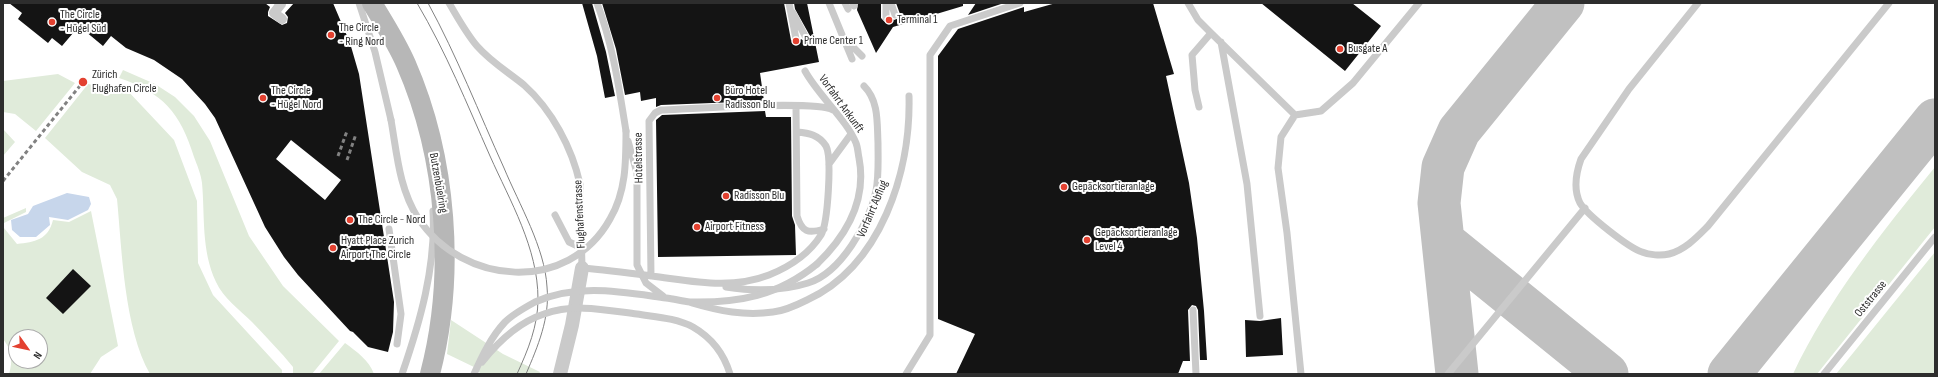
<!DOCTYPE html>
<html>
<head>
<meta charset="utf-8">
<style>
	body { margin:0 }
	#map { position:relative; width:1938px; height:377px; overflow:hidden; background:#fff; font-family:"Sofia Sans Condensed",sans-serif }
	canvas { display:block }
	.frame { position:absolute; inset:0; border:4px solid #2d2d2d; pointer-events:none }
	.north { position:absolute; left:8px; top:329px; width:40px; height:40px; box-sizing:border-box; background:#fff; border:1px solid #ababab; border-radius:50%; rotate:123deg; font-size:11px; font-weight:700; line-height:16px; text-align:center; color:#2d2d2d }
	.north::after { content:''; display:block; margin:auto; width:14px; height:18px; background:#e34130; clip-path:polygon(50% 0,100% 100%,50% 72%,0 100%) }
</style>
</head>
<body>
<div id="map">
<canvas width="1938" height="377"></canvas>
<div class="frame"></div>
<div class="north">N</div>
</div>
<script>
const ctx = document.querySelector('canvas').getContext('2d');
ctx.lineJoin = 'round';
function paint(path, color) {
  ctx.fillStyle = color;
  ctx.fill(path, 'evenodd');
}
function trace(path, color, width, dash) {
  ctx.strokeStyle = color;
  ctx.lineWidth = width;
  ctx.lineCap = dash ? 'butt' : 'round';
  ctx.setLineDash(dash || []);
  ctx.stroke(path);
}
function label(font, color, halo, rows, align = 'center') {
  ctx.font = font + ' "Sofia Sans Condensed",sans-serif';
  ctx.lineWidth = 4;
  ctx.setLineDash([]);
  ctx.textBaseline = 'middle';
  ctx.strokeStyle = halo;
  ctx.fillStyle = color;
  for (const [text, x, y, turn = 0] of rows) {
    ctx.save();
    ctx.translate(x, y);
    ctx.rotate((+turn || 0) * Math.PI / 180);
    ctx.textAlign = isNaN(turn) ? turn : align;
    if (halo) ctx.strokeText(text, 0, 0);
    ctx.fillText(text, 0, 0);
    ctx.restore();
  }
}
paint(new Path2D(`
	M 123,70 L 155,84 L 175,97 L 194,116 L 210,141 L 249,236 L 283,286 L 339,341 L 312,374 L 293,374 L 293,367 C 280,351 266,337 252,322 C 240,310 223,298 216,282 C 201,250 205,216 202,183 C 201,174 197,165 194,157 C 180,112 163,93 119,78 Z
	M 58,74 L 75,83 L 36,131 L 15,114 L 3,112 L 3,81 Z
	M 111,83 L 111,88 L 118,89 L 121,86 L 126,89 L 174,140 L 197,201 L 198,263 L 213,295 L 282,370 L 282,374 L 150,374 C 124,328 122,251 117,199 L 110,185 L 82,172 L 45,138 L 88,84 L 93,85 Z
	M 3,129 L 15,142 L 3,156 Z
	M 1935,167 L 1935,227 L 1817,374 L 1793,374 C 1829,298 1882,232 1935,167 Z
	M 26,208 L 26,212 L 4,223 L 4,228 L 17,244 C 35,242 48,240 53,220 L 69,222 L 91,211 L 118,346 L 101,357 L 90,374 L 9,374 C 13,361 12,350 3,339 L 3,218 ZM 16,337 L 40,337 L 40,361 L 16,361 Z
	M 1935,252 L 1935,374 L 1836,374 Z
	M 451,320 L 503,354 L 540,372 L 539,374 L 481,374 L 474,367 L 447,354 Z
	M 345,343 C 357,352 369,360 374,374 L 319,374 Z`), '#e0ebda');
paint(new Path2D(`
	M 67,193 L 89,197 L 91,204 L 88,210 L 68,220 L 49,217 L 50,225 L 36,237 L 20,237 L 12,230 L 11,220 L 28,214 L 33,206 Z`), '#c7d6eb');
trace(new Path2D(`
	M 1443,241 L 1607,374
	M 1457,374 L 1439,203 L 1443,167 L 1459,131 L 1563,3
	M 1729,374 L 1935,120`), '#c0c0c0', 43);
paint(new Path2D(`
	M 9,3 L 265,3 L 270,7 L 268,12 L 268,16 L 282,25 L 287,23 L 288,17 L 285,13 L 294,3 L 333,3 L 350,43 L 359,74 L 394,302 L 393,332 L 388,352 L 368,347 L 353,332 L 350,331 L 298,275 L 284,257 L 265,227 L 215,118 L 205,104 L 182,79 L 154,60 L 126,48 L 111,36 L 103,46 L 79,26 L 62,46 L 52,38 L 48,43 L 18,19 L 22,13 ZM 291,140 L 341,180 L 325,200 L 276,159 Z
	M 582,3 L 592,3 L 606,52 L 615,96 L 605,98 L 597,56 Z
	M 602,3 L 784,3 L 791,40 L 797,44 L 801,39 L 804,41 L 808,40 L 810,36 L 795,9 L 794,3 L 807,3 L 819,62 L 760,73 L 764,101 L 661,105 L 656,107 L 656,98 L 641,101 L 640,92 L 625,95 L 616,49 Z
	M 858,3 L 881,3 L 881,18 L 886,23 L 889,22 L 891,18 L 894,20 L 899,18 L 900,14 L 896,3 L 963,3 L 963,6 L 893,27 L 876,53 L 857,10 Z
	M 976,3 L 1004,3 L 968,15 Z
	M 1056,3 L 1153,3 L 1174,74 L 1166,76 L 1189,183 L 1197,238 L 1204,311 L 1207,360 L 1200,360 L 1198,310 L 1196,306 L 1192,305 L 1188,310 L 1190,361 L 1183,361 L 1178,374 L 956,374 L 975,334 L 938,319 L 938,56 L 958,29 L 1024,7 L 1024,12 Z
	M 1261,3 L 1352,3 L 1381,26 L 1345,71 Z
	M 765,111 L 766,117 L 791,117 L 792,216 L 795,225 L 796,255 L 658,257 L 656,120 L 662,115 Z
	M 73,269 L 91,286 L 63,314 L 46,298 Z
	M 1281,318 L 1283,355 L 1246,357 L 1245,320 L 1260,321 Z`), '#141414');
trace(new Path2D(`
	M 359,3 L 375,52 L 391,120
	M 449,3 C 458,18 466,33 477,46 C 491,62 508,72 524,85 C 552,110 572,148 580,184 L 582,268 C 606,270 629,273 652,276 C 692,281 730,290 769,275 C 789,267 809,254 821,235 C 828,223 832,157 826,146 C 819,135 809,133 797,132
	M 597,3 C 613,45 619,88 626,131
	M 789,3 L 796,39
	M 829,3 L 852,59
	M 845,3 L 848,9
	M 853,3 L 854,6
	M 886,3 L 886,18
	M 891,3 L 895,15
	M 1188,3 L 1198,20 L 1211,33 L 1295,115 L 1281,137 L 1278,168 L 1287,233 L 1301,374
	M 1698,3 L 1629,89 L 1581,159 C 1576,173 1573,189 1580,203 C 1587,215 1629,248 1642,252 C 1649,255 1661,256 1669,254 C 1685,250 1697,237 1708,226 L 1889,3
	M 793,13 L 805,36
	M 847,41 L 862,56
	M 1221,42 L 1247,184 L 1260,316
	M 805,71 C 818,95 847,120 856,143 C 858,148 858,154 859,158 C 867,200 846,236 817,264
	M 796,106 L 797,216 C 802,232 808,234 824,229
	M 1199,107 L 1195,90 L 1192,55 L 1211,33
	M 1295,115 L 1321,111 L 1353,83 L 1419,3
	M 829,164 L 851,134
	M 555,215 L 569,242 L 582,248
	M 389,229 L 401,314 L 397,344
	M 651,276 L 649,121 L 655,113 L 661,110 C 688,109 817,100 833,110
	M 726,287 C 752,291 783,291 808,283 C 841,273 869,223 876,191 C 879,175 878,159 878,143 C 877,123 879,101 864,86
	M 692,303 C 719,311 745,316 773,312 C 785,311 797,305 807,300 C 881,266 911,172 909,96
	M 1193,310 L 1196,374
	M 402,374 C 420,322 436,267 433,211
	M 906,374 L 930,335 L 930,55 L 950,26 L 1020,3
	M 1448,374 L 1585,208
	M 1824,374 L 1935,237`), '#cacaca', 7);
trace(new Path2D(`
	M 279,3 L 281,4 L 274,13 L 282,19`), '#cacaca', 10);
trace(new Path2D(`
	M 560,374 L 572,325 L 582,268`), '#cacaca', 14);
trace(new Path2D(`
	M 372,3 C 384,23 397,43 406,64 C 447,158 456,275 430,374`), '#b7b7b7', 20);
trace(new Path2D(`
	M 417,3 C 446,52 467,104 490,156 C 510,201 538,248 538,299 C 538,326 528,350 517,374
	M 428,3 C 457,56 479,113 504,168 C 519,204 545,248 547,287 C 550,318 538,346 526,374`), '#828282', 1);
trace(new Path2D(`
	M 338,156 L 347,131
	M 347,160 L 356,134
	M 3,181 L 83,82`), '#828282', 3, [4, 3]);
trace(new Path2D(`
	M 391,120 C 397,154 399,188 418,218 C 463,286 568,294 610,219 C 626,192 626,162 626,131
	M 628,141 L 637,173 L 637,265 L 646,283 L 663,296
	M 482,362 C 498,342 519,322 544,314 C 574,303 606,310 637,314 C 656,317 676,318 693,327 C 712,338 724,354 730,374
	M 474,374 C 482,356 491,337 505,322 C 513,314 524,308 535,302 C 578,283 622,292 666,298 C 674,299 682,301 690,302 C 739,303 778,296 817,264`), '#cacaca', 7);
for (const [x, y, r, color] of [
	[889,20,4,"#e34130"],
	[52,22,4,"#e34130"],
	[331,35,4,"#e34130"],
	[796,41,4,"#e34130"],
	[1340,49,4,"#e34130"],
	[83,82,5,"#e34130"],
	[263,98,4,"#e34130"],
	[717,98,4,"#e34130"],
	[1064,187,4,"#e34130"],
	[726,196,4,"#e34130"],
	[350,220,4,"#e34130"],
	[697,227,4,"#e34130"],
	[1087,240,4,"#e34130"],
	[333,248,4,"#e34130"]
]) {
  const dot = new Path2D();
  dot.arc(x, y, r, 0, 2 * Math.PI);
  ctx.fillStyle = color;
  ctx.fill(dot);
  trace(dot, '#fff', 1.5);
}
label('12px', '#2d2d2d', '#fff', [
	["The Circle",60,15],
	["- Hügel Süd",60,29],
	["Terminal 1",897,20],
	["The Circle",339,28],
	["- Ring Nord",339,42],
	["Prime Center 1",804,41],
	["Busgate A",1348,49],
	["Zürich",92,75],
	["Flughafen Circle",92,89],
	["The Circle",271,91],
	["- Hügel Nord",271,105],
	["Büro Hotel",725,91],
	["Radisson Blu",725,105],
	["Gepäcksortieranlage",1072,187],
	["Radisson Blu",734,196],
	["The Circle - Nord",358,220],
	["Airport Fitness",705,227],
	["Gepäcksortieranlage",1095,233],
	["Level 4",1095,247],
	["Hyatt Place Zurich",341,241],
	["Airport The Circle",341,255]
], 'left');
label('12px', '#2d2d2d', '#fff', [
	["Vorfahrt Ankunft",841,104,54],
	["Hotelstrasse",639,158,-91],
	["Butzenbüelring",438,183,80],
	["Vorfahrt Abflug",873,209,-67],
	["Flughafenstrasse",580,214,-93],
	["Oststrasse",1871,299,-51]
]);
</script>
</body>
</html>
